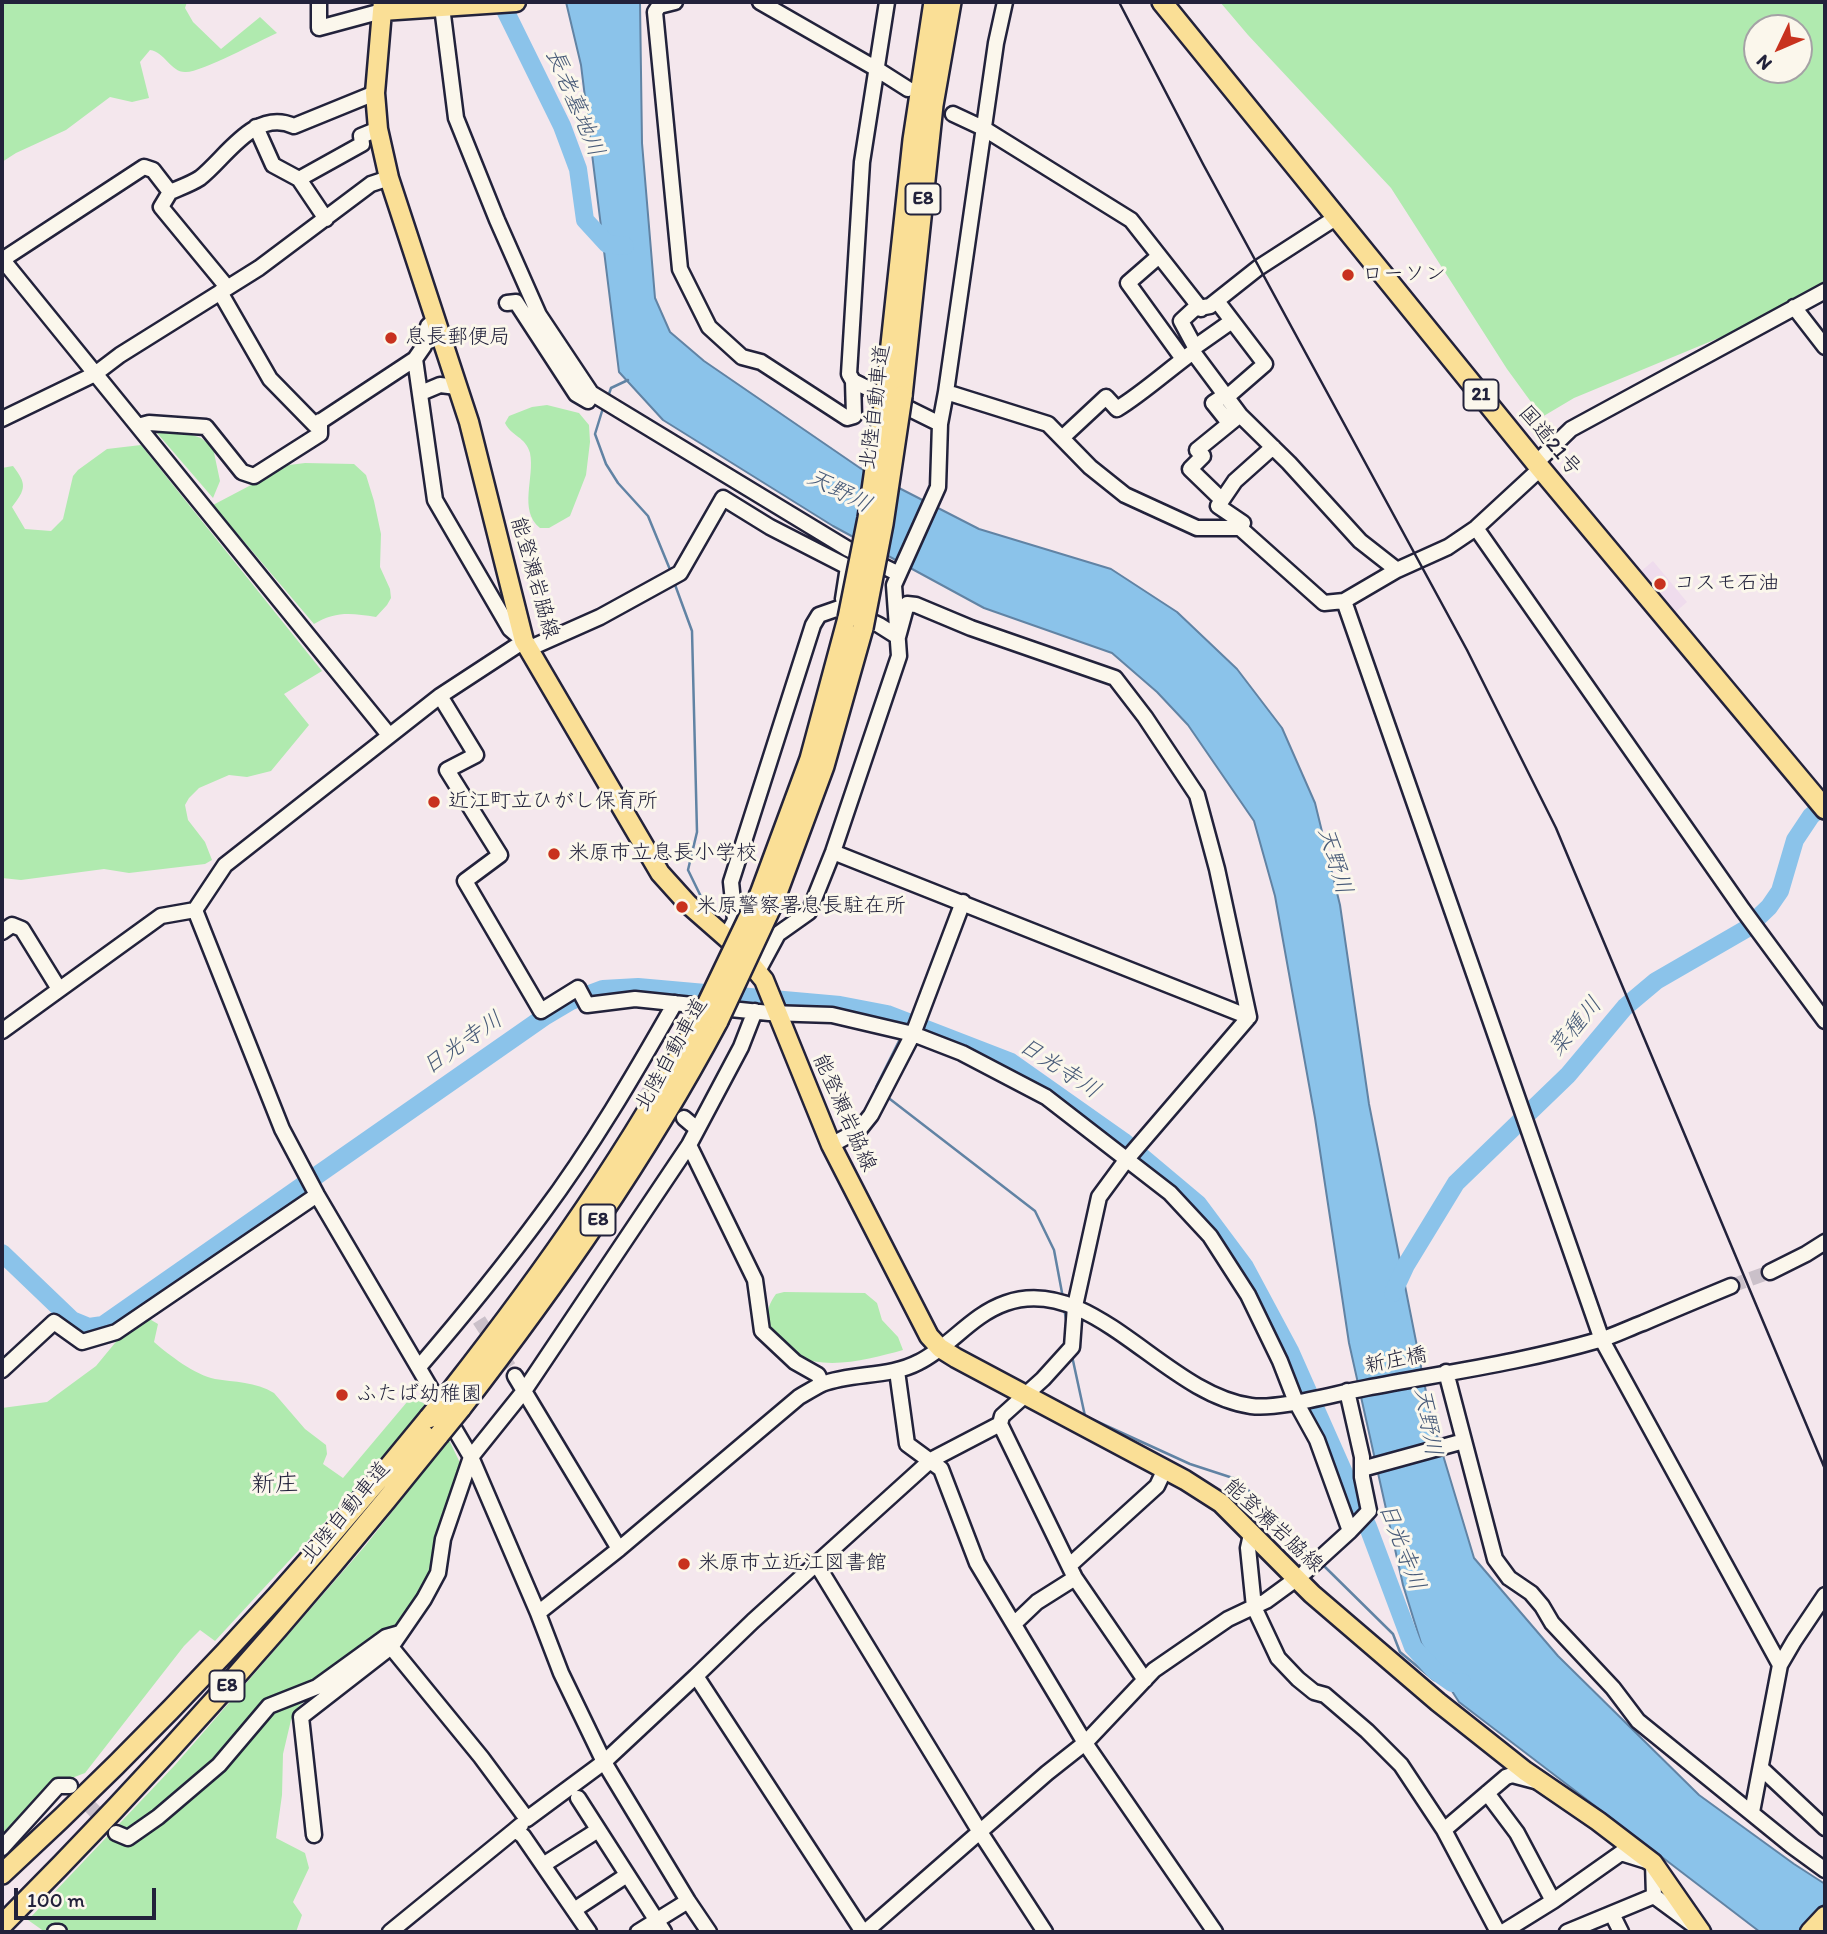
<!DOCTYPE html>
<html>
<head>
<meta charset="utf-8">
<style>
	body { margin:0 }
	#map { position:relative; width:1827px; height:1934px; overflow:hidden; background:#f4e7ed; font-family:Itim,sans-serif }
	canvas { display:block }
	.frame { position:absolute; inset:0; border:4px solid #22223b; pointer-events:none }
	.north { position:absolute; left:1743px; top:14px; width:70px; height:70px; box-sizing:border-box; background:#fbf7ec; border:2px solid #a4a2a5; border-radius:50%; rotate:226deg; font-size:19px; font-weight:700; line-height:28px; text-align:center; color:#22223b }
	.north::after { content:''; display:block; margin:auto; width:24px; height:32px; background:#c8321e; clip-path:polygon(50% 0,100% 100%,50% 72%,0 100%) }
	.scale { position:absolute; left:14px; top:1888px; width:142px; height:32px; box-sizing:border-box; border:4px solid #22223b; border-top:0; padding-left:9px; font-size:21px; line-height:24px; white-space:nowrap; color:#22223b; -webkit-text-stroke:5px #fbf7ec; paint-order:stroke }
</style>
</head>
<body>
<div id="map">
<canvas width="1827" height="1934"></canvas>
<div class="frame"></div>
<div class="north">N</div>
<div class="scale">100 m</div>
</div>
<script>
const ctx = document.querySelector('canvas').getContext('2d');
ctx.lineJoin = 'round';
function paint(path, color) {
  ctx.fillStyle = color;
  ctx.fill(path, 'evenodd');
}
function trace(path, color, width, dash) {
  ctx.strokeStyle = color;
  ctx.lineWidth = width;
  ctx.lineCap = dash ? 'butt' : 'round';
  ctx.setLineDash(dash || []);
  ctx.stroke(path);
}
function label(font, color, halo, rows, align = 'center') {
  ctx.font = font + ' Itim,"Klee One",sans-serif';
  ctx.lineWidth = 6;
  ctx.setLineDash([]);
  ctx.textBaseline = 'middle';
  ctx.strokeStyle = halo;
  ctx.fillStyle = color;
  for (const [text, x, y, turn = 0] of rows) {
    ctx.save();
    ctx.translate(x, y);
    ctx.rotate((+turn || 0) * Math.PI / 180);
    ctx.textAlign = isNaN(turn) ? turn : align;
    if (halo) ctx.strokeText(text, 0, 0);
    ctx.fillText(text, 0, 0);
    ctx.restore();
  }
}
paint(new Path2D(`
	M 1653,561 L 1687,602 L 1673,614 L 1639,573 Z`), '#efdced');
paint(new Path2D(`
	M 2,2 L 187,2 L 185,8 L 193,22 L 221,49 L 260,17 L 277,33 C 259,41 202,72 186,72 C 171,73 165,52 150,50 L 140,62 L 149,98 L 132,102 L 110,97 L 66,130 L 16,153 L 2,162 Z
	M 1220,2 L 1825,2 L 1825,294 L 1574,398 L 1542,417 L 1507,369 L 1391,188 L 1248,35 ZM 1757,28 L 1799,28 L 1799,70 L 1757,70 Z
	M 547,405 L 579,413 L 589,425 L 590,442 L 586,475 L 570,516 L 549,528 L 540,528 C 518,510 535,478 530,453 C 526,437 511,436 505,423 L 509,416 L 532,407 Z
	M 161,427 L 169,427 L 201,438 L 213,448 L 220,481 L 213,498 L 157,433 Z
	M 141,445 L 322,671 L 284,694 L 309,725 L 271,771 L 247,777 L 229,775 L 199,788 L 189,798 L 185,805 L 188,820 L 205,842 L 212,860 L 205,864 L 129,873 L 104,869 L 21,880 L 2,878 L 2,468 L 13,466 C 27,484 26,489 12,507 L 25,529 L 51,531 L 63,519 L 73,476 L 78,470 L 107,449 Z
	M 305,463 L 354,464 L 366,475 L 374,501 L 381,534 L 380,567 L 390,589 L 391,598 L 387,605 L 376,617 C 352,613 335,611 314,624 L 213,505 L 289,465 Z
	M 784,1292 L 865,1293 L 877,1303 L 882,1320 L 898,1337 L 903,1350 C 863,1361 799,1379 774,1333 C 765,1317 766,1308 776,1294 Z
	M 146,1317 L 158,1324 L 154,1342 C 169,1355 195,1375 215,1379 C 234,1382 256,1382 274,1393 L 305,1429 L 326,1445 L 327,1454 L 323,1464 L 343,1478 L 407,1402 L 414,1399 L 428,1405 L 346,1499 L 215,1641 L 200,1630 L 184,1646 L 85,1773 L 56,1784 L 2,1841 L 2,1408 L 47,1402 L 96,1366 L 124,1332 Z
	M 449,1440 L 463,1469 L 442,1513 L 434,1546 L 430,1581 L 402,1627 L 371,1639 L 358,1650 L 337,1675 L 299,1706 L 291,1720 L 283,1754 L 282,1795 L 276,1838 L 305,1853 L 309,1868 L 293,1902 L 302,1915 L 296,1932 L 68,1932 L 59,1928 L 45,1932 L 28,1920 L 175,1765 L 365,1546 Z`), '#b0eaaf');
const water = new Path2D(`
	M 566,2 L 640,2 L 642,143 L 655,298 L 670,332 L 704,361 L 860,468 L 979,529 L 1111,569 L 1177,612 L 1237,669 L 1282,728 L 1315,803 L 1340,905 L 1369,1104 L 1430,1412 L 1474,1558 L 1558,1656 L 1699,1795 L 1794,1864 L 1825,1884 L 1825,1932 L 1760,1932 L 1459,1702 L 1421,1643 L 1403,1585 L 1349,1343 L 1315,1118 L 1275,896 L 1254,821 L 1188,725 L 1157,692 L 1112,653 L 984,608 L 833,526 L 663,420 L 619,372 L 581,65 Z`);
paint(water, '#8bc3ea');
trace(water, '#6183a4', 2);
trace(new Path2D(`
	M 609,394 L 611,388 L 628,380
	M 603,408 L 595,434 L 606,464 L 618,483 L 648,516 L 671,572
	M 674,582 L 692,631 L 697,832 L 688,870 L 707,909
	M 774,982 L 790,1010
	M 878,1089 L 876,1087 L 901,1037
	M 886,1096 L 1035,1211 L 1054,1250 L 1063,1298
	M 1064,1308 L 1067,1325
	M 1072,1356 L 1085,1416 L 1190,1464 L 1239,1480 L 1305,1551 L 1314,1558
	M 1322,1564 L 1393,1634 L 1400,1652 L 1434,1680 L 1449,1682`), '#6183a4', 2.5);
trace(new Path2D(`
	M 501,2 L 562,126 L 578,169 L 585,220 L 607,244 L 625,246
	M 316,1176 L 544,1017 L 571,1001 L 603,989 L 638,987 L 840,1005 L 887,1014 L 1011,1062 L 1123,1141 L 1198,1204 L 1245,1267 L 1290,1351 L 1368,1527 L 1413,1647 L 1435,1671 L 1452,1683 L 1462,1682
	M 2,1253 L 72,1320 L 89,1327 L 103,1325 L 302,1186
	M 1393,1293 L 1406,1265 L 1456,1183 L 1568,1075 L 1625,1007 L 1656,981 L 1746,929 L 1769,907 L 1780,891 L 1795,840 L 1811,816 L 1825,804`), '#8bc3ea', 18);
trace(new Path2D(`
	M 640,1092 L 662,1105
	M 1731,1286 L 1770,1272
	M 479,1320 L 515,1376
	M 75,1791 L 116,1833`), '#cac0c9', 14, [14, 7]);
const minor = new Path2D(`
	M 319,2 L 319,28 L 382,11
	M 675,2 L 659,6 L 655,12 L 680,269 L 709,327 L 742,357 L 761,362 L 847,418 L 854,416 L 853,381 L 940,424 L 938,487 L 894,585 L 899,656 L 833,852 L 809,912 L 778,934 L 758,971
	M 760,2 L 875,68 L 908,89
	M 442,7 L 456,118 L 497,220 L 539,315 L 591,393 L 848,549 L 899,574
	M 953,114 L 983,128 L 1131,220 L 1201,309
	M 256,127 L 273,165 L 299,179 L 326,219
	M 299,179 L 362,144 L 361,136 L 378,129
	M 170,192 C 179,188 191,184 200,178 C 226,158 254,108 294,126 L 375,93
	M 1337,217 L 1258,268 L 1210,306 L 1194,309 L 1181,321 L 1195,347 L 1193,352 L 1240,415 L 1289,463 L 1360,541 L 1397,570
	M 1159,256 L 1128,283 L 1183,359
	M 2,259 L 389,735
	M 2,260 L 144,167 L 153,170 L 170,192 L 161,207 L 227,287
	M 220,292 L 270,379 L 315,425 L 415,359
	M 1217,301 L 1265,364 L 1227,397
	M 507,303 L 516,302 L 576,394 L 588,401 L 591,393
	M 1794,307 L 1825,347
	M 435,320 L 428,326 L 424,346 L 415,359 L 435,500 L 510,629 L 524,641 L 440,696 L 225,865 L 195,910 L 282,1129 L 317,1195 L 471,1457 L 538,1613 L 561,1673 L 604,1762 L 688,1901 L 709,1932
	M 1195,347 L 1232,321
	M 853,381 L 849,374 L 862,162 L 887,2
	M 946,392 L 1048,424 L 1090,467 L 1125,495 L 1197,528 L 1240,528 L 1324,603 L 1344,601 L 1397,570 L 1448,547 L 1476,528 L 1541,468
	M 421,393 L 440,385 L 457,387
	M 1225,395 L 1213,403 L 1229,423
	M 2,419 L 95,374 L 120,355 L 259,268 L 371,184 L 389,178
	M 940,424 L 946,392 L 996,43 L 1005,2
	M 138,426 L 149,423 L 206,427 L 242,472 L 254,476 L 320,434 L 320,421
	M 1062,438 L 1106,397 L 1117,409 C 1143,393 1167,371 1193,352
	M 1536,463 L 1571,429 L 1825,291
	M 1221,499 L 1190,469 L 1203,456 L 1197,450 L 1240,415
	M 1240,528 L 1243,523 L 1218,506 L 1235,481 L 1273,447
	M 1476,528 L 1743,910 L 1825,1021
	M 1344,601 L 1602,1340 L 1780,1665
	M 528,649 L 600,617 L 680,573 L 723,498 L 770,527 L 848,567 L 843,599
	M 440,696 L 476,755 L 447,770 L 500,855 L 465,881 L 541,1011 L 578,988 L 587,1005 L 635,999 L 769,1013 L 832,1015 L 913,1034 L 962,1053 L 1046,1097 L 1170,1193 L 1210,1236 L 1248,1295 L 1280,1361 L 1296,1402 L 1317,1440 L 1350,1531 L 1305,1572
	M 833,852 L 1249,1017
	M 2,932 L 12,925 L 22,929 L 59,989
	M 726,937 L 735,920 L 731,882 L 813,625 L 819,615 L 842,607 L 879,625 L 898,637 L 907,604 L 916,605 L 971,628 L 1115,678 L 1145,717 L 1197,795 L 1217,869 L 1249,1017 L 1127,1159 L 1099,1197 L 1075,1306 L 1072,1347 L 1043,1379 L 1002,1416 L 1000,1424 L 1075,1578 L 1037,1602 L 1015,1623
	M 2,1031 L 161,916 L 195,910
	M 684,1118 L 697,1129
	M 689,1145 L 755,1280 L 762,1331 L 795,1362 L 818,1375 L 822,1384
	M 831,1145 L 859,1130 L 871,1115 L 913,1034 L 963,902
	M 1770,1272 L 1806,1254 L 1825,1242
	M 419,1367 C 462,1317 503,1267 542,1214 C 592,1147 634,1075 675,1003
	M 2,1370 L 54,1322 L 82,1342 L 116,1332 L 317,1195
	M 897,1371 L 907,1444 L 941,1469 L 977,1563 L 1085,1743 L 1215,1932
	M 1446,1372 L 1495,1559 L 1509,1578 L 1531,1593 L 1542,1606 L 1552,1623 L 1613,1688 L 1638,1721 L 1792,1846 L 1825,1870
	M 515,1376 L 619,1549
	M 1347,1391 L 1362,1457 L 1362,1477 L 1369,1511 L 1350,1531
	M 1362,1469 L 1464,1441
	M 1255,1535 L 1250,1539 L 1248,1548 L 1254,1607 L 1278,1658 L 1298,1679 L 1314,1692 L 1325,1695 L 1367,1731 L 1401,1765 L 1444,1830 L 1498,1932
	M 816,1563 L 980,1832 L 1045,1932
	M 1070,1565 L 1157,1486 L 1165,1469
	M 1075,1578 L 1145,1680
	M 538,1613 L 619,1549 L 799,1397 C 806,1393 814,1388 822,1384 C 853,1372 889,1378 919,1362 C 951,1346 971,1315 1006,1303 C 1093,1273 1164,1394 1251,1406 C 1278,1410 1337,1393 1366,1388 C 1444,1373 1523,1362 1599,1340 C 1614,1336 1629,1328 1643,1323 C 1673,1310 1702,1298 1731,1286
	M 391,1647 L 481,1757 L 527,1819 L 604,1762 L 696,1676 L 863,1932
	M 696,1676 L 753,1621 L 931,1460 L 1000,1424
	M 1761,1768 L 1825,1828
	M 1487,1793 L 1517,1833 L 1553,1901 L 1503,1932
	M 578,1798 L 664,1932
	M 1752,1812 L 1780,1665 L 1794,1641 L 1825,1595
	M 521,1825 L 515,1830 L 523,1836 L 589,1932
	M 1444,1830 L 1506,1777 L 1512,1775 L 1535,1781
	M 116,1833 L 128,1838 L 158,1817 L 219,1765 L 269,1706 L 317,1687 L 386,1637 L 400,1633
	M 314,1835 L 301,1717 L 391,1647 L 424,1599 L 438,1573 L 443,1539 L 471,1457 L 524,1391 L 689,1145 L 741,1047 L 755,1011
	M 2,1848 L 58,1786 L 70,1786
	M 543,1865 L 598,1830
	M 1553,1901 L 1621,1853 L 1653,1863 L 1654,1896
	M 574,1910 L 627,1875
	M 1612,1914 L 1621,1932
	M 55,1932 L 59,1932
	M 390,1932 L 515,1830
	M 638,1932 L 688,1901
	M 865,1932 L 1047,1773 L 1085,1743 L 1154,1670 L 1228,1619 L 1266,1601 L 1292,1582
	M 1567,1932 L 1654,1896 L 1692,1924`);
const major = new Path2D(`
	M 383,2 L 382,11 L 516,2
	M 382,11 L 375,93 L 378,129 L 389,178 L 469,422 L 524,641 L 660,873 L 688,904 L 737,947 L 764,980 L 831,1145 L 929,1336 L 940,1348 L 956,1358 L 1185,1480 L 1221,1503 L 1312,1594 L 1438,1702 L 1525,1771 L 1598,1821 L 1653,1863 L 1701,1932
	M 1810,1932 L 1825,1916`);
const highway = new Path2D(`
	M 1162,2 L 1536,463 L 1825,809
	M 886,391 L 913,140 L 934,2
	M 902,396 L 933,105 L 951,2
	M 760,894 L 810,759 L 848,618
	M 774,901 L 824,766 L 863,628
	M 451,1391 C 545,1271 632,1148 703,1013
	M 461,1408 C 556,1285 645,1158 718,1021
	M 2,1874 C 155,1733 298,1580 429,1418
	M 2,1925 C 157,1770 302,1606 439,1435`);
trace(minor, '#22223b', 19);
trace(major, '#22223b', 23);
trace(highway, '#22223b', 24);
trace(minor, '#fbf7ec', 14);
trace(major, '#fadf96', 18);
trace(highway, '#fadf96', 19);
trace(new Path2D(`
	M 1119,2 L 1203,164 L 1467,650 L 1556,828 L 1825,1469`), '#22223b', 2.5);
const highwayBridge = new Path2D(`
	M 848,618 L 868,518 L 886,391
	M 863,628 L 883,524 L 902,396
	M 703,1013 L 760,894
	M 718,1021 L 774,901
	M 429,1418 L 451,1391
	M 439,1435 L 461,1408`);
trace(highwayBridge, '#22223b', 24, []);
trace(highwayBridge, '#fadf96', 19);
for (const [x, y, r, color] of [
	[1348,275,7,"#c8321e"],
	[391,338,7,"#c8321e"],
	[1660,584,7,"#c8321e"],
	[434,802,7,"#c8321e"],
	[554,854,7,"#c8321e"],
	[682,907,7,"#c8321e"],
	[342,1395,7,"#c8321e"],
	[684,1564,7,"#c8321e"]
]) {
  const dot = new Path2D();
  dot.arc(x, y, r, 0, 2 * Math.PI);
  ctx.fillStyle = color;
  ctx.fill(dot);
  trace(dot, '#fbf7ec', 2.5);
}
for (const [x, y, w] of [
	[923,199,35],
	[1481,395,35],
	[598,1220,35],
	[227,1686,35]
]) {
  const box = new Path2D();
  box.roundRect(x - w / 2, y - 15.5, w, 31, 5);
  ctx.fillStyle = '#fbf7ec';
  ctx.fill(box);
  trace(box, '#22223b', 2);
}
label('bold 19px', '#22223b', null, [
	["E8",923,199],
	["21",1481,395],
	["E8",598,1220],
	["E8",227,1686]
]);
label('21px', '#22223b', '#fbf7ec', [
	["ローソン",1362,275],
	["息長郵便局",405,338],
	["コスモ石油",1674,584],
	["近江町立ひがし保育所",448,802],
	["米原市立息長小学校",568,854],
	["米原警察署息長駐在所",696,907],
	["ふたば幼稚園",356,1395],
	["米原市立近江図書館",698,1564]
], 'left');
label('21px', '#22223b', '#fbf7ec', [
	["北陸自動車道",876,407,-83],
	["国道21号",1549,441,50],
	["能登瀬岩脇線",534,578,74],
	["北陸自動車道",672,1055,-61],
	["能登瀬岩脇線",844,1113,66],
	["新庄橋",1396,1361,-11],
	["北陸自動車道",346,1513,-50],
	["能登瀬岩脇線",1273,1526,43]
]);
label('italic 23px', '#475a78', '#fbf7ec', [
	["長老墓地川",574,103,67],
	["天野川",839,492,27],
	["天野川",1334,861,73],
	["菜種川",1576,1027,-50],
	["日光寺川",463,1044,-35],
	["日光寺川",1059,1069,33],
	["天野川",1427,1422,80],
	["日光寺川",1401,1547,69]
]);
label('24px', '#22223b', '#fbf7ec', [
	["新庄",275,1485]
]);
</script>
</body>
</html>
